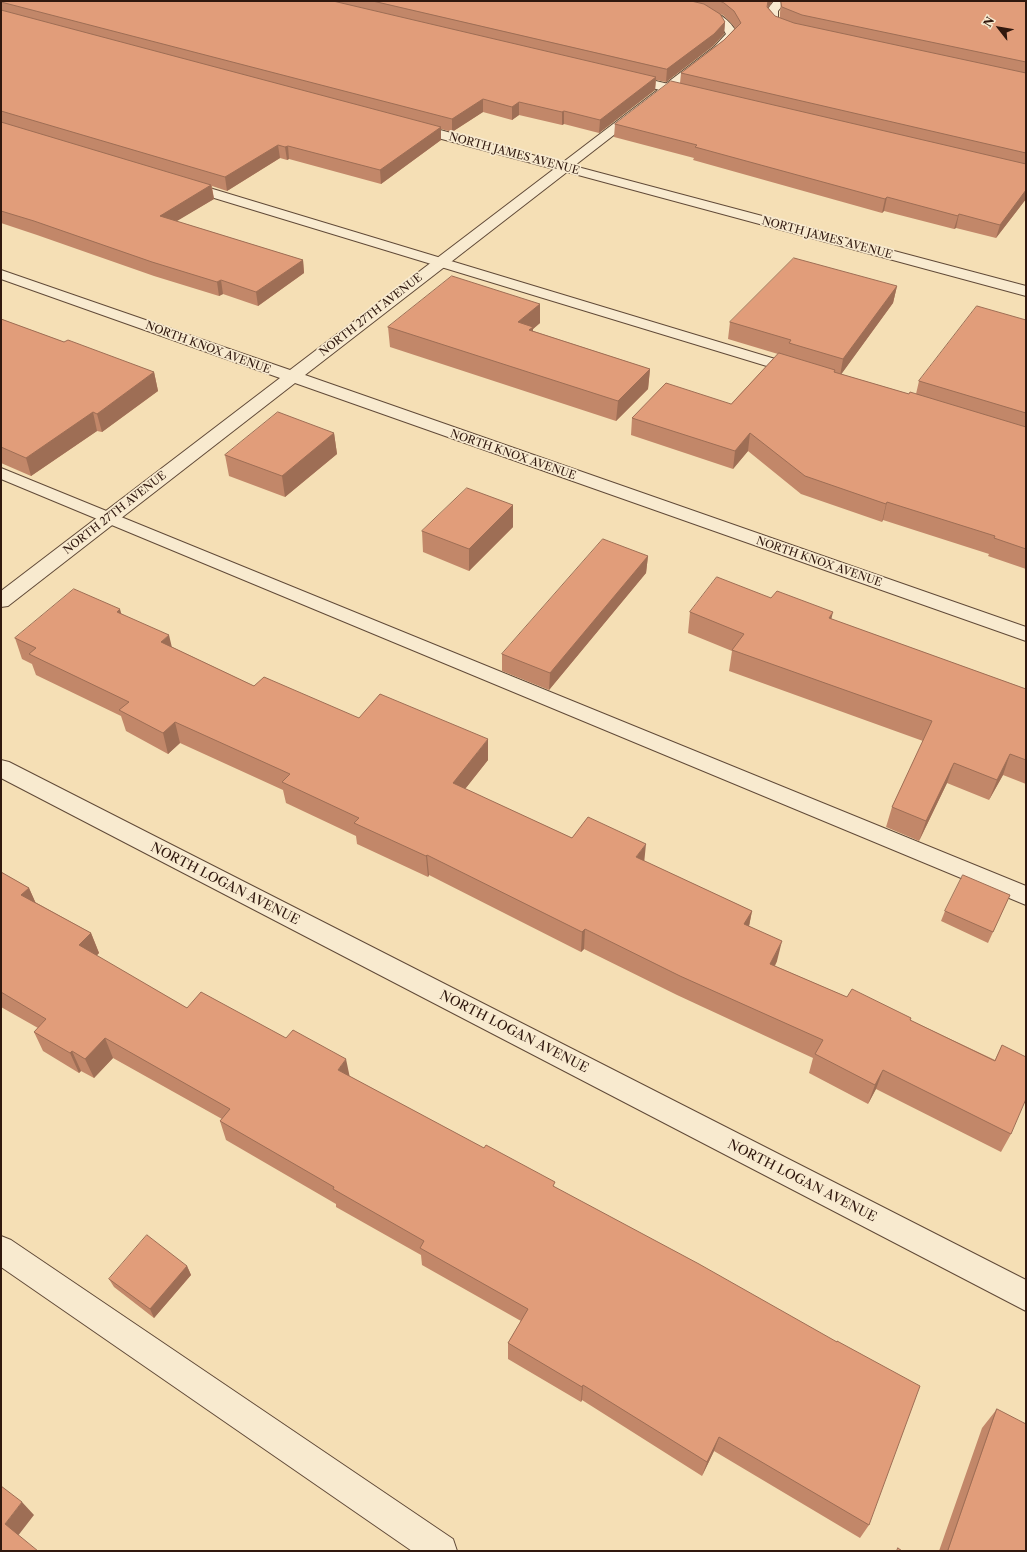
<!DOCTYPE html>
<html>
<head>
<meta charset="utf-8">
<style>
	body { margin:0 }
	#map { position:relative; width:1027px; height:1552px; overflow:hidden; background:#f5dfb5; font-family:"Libre Caslon Text",serif }
	canvas { display:block }
	.frame { position:absolute; inset:0; border:2px solid #30180e; pointer-events:none }
	.north { position:absolute; left:979px; top:8px; width:40px; height:40px; -webkit-text-stroke:3px #f8eacf; paint-order:stroke; rotate:301deg; font-size:11px; font-weight:700; line-height:16px; text-align:center; color:#30180e }
	.north::after { content:''; display:block; margin:auto; width:14px; height:18px; background:#30180e; clip-path:polygon(50% 0,100% 100%,50% 72%,0 100%) }
</style>
</head>
<body>
<div id="map">
<canvas width="1027" height="1552"></canvas>
<div class="frame"></div>
<div class="north">N</div>
</div>
<script>
const ctx = document.querySelector('canvas').getContext('2d');
ctx.lineJoin = 'round';
function trace(path, color, width, dash) {
  ctx.strokeStyle = color;
  ctx.lineWidth = width;
  ctx.lineCap = dash ? 'butt' : 'round';
  ctx.setLineDash(dash || []);
  ctx.stroke(path);
}
function paint(path, color) {
  ctx.fillStyle = color;
  ctx.fill(path, 'evenodd');
}
function label(font, color, halo, rows, align = 'center') {
  ctx.font = font + ' "Libre Caslon Text",serif';
  ctx.lineWidth = 3.5;
  ctx.setLineDash([]);
  ctx.textBaseline = 'middle';
  ctx.strokeStyle = halo;
  ctx.fillStyle = color;
  for (const [text, x, y, turn = 0] of rows) {
    ctx.save();
    ctx.translate(x, y);
    ctx.rotate((+turn || 0) * Math.PI / 180);
    ctx.textAlign = isNaN(turn) ? turn : align;
    if (halo) ctx.strokeText(text, 0, 0);
    ctx.fillText(text, 0, 0);
    ctx.restore();
  }
}
const service = new Path2D(`
	M 626,74 L 694,90 L 696,93 L 694,96 L 690,97 L 622,81 L 620,78 L 622,75 Z
	M 183,180 L 805,368 L 807,371 L 805,374 L 799,376 L 793,374 L 178,187 L 176,184 L 178,181 Z
	M 1,468 L 1026,886 L 1026,905 L 1,479 Z
	M 1,1236 L 11,1240 L 453,1539 L 457,1551 L 412,1551 L 1,1267 Z`);
const minor = new Path2D(`
	M 649,1 C 680,1 723,3 738,35 L 722,51 L 574,166 L 1026,286 L 1026,296 L 567,172 L 305,375 L 1026,627 L 1026,641 L 295,383 L 8,606 L 1,607 L 1,591 L 280,378 L 1,279 L 1,270 L 290,370 L 554,169 L 408,130 L 407,127 L 408,124 L 418,124 L 562,163 L 714,47 L 726,34 C 714,8 675,9 651,3 Z
	M 774,1 L 786,1 L 778,11 L 778,19 L 794,28 L 796,30 L 794,32 C 785,35 766,26 766,15 C 766,10 771,5 774,1 Z
	M 1,760 L 9,762 L 1026,1280 L 1026,1311 L 1,778 Z`);
trace(service, '#614a38', 2);
trace(minor, '#614a38', 2);
paint(service, '#f8eacf');
paint(minor, '#f8eacf');
paint(new Path2D(`
	M 1,1 L 773,1 L 768,7 L 775,16 L 780,18 L 780,13 L 781,1 L 1026,1 L 1026,199 L 996,238 L 956,228 L 954,229 L 884,211 L 882,213 L 693,160 L 694,158 L 614,137 L 615,124 L 680,83 L 681,73 L 724,40 L 735,28 L 732,24 L 723,15 L 718,13 L 725,22 L 724,34 L 713,46 L 666,82 L 656,80 L 655,90 L 599,133 L 564,124 L 562,125 L 519,115 L 512,120 L 483,112 L 452,132 L 441,129 L 441,140 L 381,184 L 289,159 L 287,160 L 280,158 L 227,191 L 212,186 L 214,199 L 176,221 L 303,260 L 304,273 L 258,306 L 223,294 L 219,296 L 154,276 L 37,235 L 1,223 Z
	M 897,286 L 893,303 L 841,374 L 909,394 L 916,394 L 919,381 L 1026,320 L 1026,569 L 988,556 L 989,554 L 883,520 L 882,522 L 801,494 L 748,451 L 733,469 L 631,435 L 632,418 L 731,404 L 778,354 L 728,339 L 730,322 Z
	M 540,304 L 540,323 L 533,329 L 533,331 L 650,369 L 648,389 L 616,421 L 390,347 L 388,327 Z
	M 1,319 L 64,342 L 154,372 L 158,391 L 102,432 L 97,431 L 31,476 L 1,463 Z
	M 334,433 L 337,454 L 285,497 L 229,476 L 225,455 Z
	M 513,527 L 469,571 L 423,552 L 422,531 Z
	M 648,556 L 646,573 L 549,690 L 502,671 L 502,654 Z
	M 771,598 L 831,619 L 1026,689 L 1026,784 L 1003,775 L 989,800 L 947,783 L 919,841 L 886,827 L 892,807 L 923,741 L 729,671 L 732,651 L 688,633 L 690,612 Z
	M 122,614 L 172,647 L 254,686 L 359,718 L 488,760 L 465,789 L 572,838 L 644,861 L 752,911 L 749,926 L 777,961 L 775,966 L 847,997 L 910,1020 L 995,1060 L 1002,1045 L 1011,1134 L 1001,1152 L 876,1089 L 868,1104 L 809,1073 L 813,1058 L 677,995 L 584,949 L 581,952 L 429,875 L 428,877 L 357,844 L 356,836 L 286,803 L 283,790 L 180,743 L 168,754 L 126,731 L 121,716 L 36,675 L 32,664 L 22,659 L 15,638 Z
	M 1,872 L 29,888 L 35,902 L 91,933 L 99,953 L 96,956 L 187,1008 L 349,1076 L 555,1187 L 869,1525 L 860,1538 L 714,1451 L 702,1476 L 582,1400 L 581,1402 L 508,1359 L 508,1343 L 521,1321 L 422,1265 L 421,1255 L 336,1207 L 336,1204 L 226,1140 L 220,1121 L 222,1119 L 113,1058 L 94,1078 L 81,1071 L 79,1073 L 43,1051 L 34,1032 L 38,1028 L 1,1007 Z
	M 1010,895 L 988,943 L 941,921 L 945,911 Z
	M 187,1266 L 191,1275 L 154,1318 L 114,1287 L 109,1279 Z
	M 997,1409 L 1026,1551 L 939,1551 L 982,1428 Z`), '#c28769');
paint(new Path2D(`
	M 768,1 L 773,1 L 768,8 Z
	M 725,22 L 724,34 L 713,46 L 666,82 L 667,69 Z
	M 656,77 L 655,90 L 599,133 L 600,120 Z
	M 483,99 L 483,112 L 452,132 L 452,119 Z
	M 519,102 L 519,115 L 512,120 L 512,107 Z
	M 564,111 L 564,124 L 562,125 L 562,112 Z
	M 441,127 L 441,140 L 381,184 L 380,170 Z
	M 278,145 L 280,158 L 227,191 L 225,177 Z
	M 288,146 L 289,159 L 287,160 L 285,147 Z
	M 211,185 L 214,199 L 162,230 L 160,216 Z
	M 1026,190 L 1026,199 L 996,238 L 1000,225 Z
	M 887,197 L 884,211 L 882,213 L 885,199 Z
	M 959,214 L 956,228 L 954,229 L 958,216 Z
	M 303,260 L 304,273 L 258,306 L 256,292 Z
	M 221,280 L 223,294 L 219,296 L 217,282 Z
	M 897,286 L 893,303 L 840,376 L 843,359 Z
	M 540,304 L 540,323 L 533,329 L 533,346 L 518,322 Z
	M 650,369 L 648,389 L 616,421 L 618,401 Z
	M 154,372 L 158,391 L 102,432 L 97,414 Z
	M 93,412 L 97,431 L 31,476 L 26,458 Z
	M 334,433 L 337,454 L 285,497 L 282,476 Z
	M 750,433 L 748,451 L 733,469 L 735,451 Z
	M 887,502 L 883,520 L 882,522 L 886,504 Z
	M 513,505 L 513,527 L 469,571 L 469,549 Z
	M 648,556 L 646,573 L 549,690 L 550,673 Z
	M 120,609 L 126,630 L 117,612 Z
	M 833,612 L 828,633 L 829,618 Z
	M 169,635 L 174,656 L 161,642 Z
	M 175,722 L 180,743 L 168,754 L 163,733 Z
	M 488,739 L 488,760 L 454,803 L 453,783 Z
	M 1010,754 L 1003,775 L 989,800 L 997,780 Z
	M 954,763 L 947,783 L 919,841 L 926,821 Z
	M 646,844 L 644,864 L 636,857 Z
	M 427,855 L 429,875 L 428,877 L 426,856 Z
	M 29,888 L 38,908 L 21,895 Z
	M 752,911 L 748,931 L 744,924 Z
	M 585,929 L 584,949 L 581,952 L 582,932 Z
	M 91,933 L 99,953 L 87,966 L 79,945 Z
	M 782,941 L 777,961 L 765,984 L 770,964 Z
	M 105,1038 L 113,1058 L 94,1078 L 85,1059 Z
	M 72,1051 L 81,1071 L 79,1073 L 70,1053 Z
	M 346,1059 L 350,1078 L 338,1070 Z
	M 883,1070 L 876,1089 L 868,1104 L 875,1085 Z
	M 187,1266 L 191,1275 L 154,1318 L 150,1309 Z
	M 583,1385 L 582,1400 L 581,1402 L 582,1387 Z
	M 719,1437 L 714,1451 L 702,1476 L 707,1462 Z
	M 22,1502 L 34,1515 L 17,1537 L 5,1524 Z`), '#9e6e55');
const building = new Path2D(`
	M 1,1 L 333,1 L 656,77 L 600,120 L 564,111 L 562,112 L 519,102 L 512,107 L 483,99 L 452,119 L 1,2 Z
	M 373,1 L 691,1 L 704,4 L 720,14 L 725,22 L 714,34 L 667,69 Z
	M 720,1 L 768,1 L 767,7 L 775,16 L 794,23 L 1026,73 L 1026,153 L 681,73 L 724,40 L 741,23 L 734,11 L 724,3 Z
	M 781,1 L 1026,1 L 1026,62 L 802,15 L 782,7 Z
	M 1,10 L 441,127 L 380,170 L 288,146 L 285,147 L 278,145 L 225,177 L 1,111 Z
	M 671,81 L 1026,164 L 1026,190 L 1000,225 L 959,214 L 958,216 L 887,197 L 885,199 L 695,147 L 697,145 L 615,124 Z
	M 1,122 L 211,185 L 160,216 L 303,260 L 256,292 L 221,280 L 217,282 L 152,262 L 34,221 L 1,211 Z
	M 794,258 L 897,286 L 843,359 L 789,343 L 791,340 L 730,322 Z
	M 452,276 L 540,304 L 518,322 L 533,327 L 529,330 L 650,369 L 618,401 L 388,327 Z
	M 977,306 L 1026,320 L 1026,413 L 919,381 Z
	M 1,319 L 64,342 L 68,340 L 154,372 L 97,414 L 93,412 L 26,458 L 1,447 Z
	M 779,353 L 835,370 L 834,372 L 909,394 L 910,392 L 1026,427 L 1026,549 L 994,538 L 995,536 L 887,502 L 886,504 L 805,476 L 750,433 L 735,451 L 632,418 L 666,383 L 731,404 Z
	M 278,412 L 334,433 L 282,476 L 225,455 Z
	M 467,488 L 513,505 L 469,549 L 422,531 Z
	M 603,539 L 648,556 L 550,673 L 502,654 Z
	M 717,577 L 771,598 L 777,591 L 833,612 L 829,618 L 1026,689 L 1026,760 L 1010,754 L 997,780 L 954,763 L 926,821 L 892,807 L 932,721 L 732,650 L 744,634 L 690,612 Z
	M 74,589 L 120,609 L 117,612 L 169,635 L 161,642 L 254,686 L 264,677 L 359,718 L 380,694 L 488,739 L 453,783 L 572,838 L 588,817 L 646,844 L 636,857 L 752,911 L 744,924 L 782,941 L 770,964 L 847,997 L 852,989 L 911,1018 L 910,1020 L 995,1061 L 1002,1045 L 1026,1057 L 1026,1099 L 1011,1134 L 883,1070 L 875,1085 L 815,1054 L 823,1040 L 680,976 L 585,929 L 582,932 L 427,855 L 426,856 L 354,823 L 359,818 L 282,782 L 290,774 L 175,722 L 163,733 L 119,710 L 129,702 L 29,654 L 36,648 L 15,638 Z
	M 1,872 L 29,888 L 21,895 L 91,933 L 79,945 L 187,1008 L 201,992 L 286,1038 L 293,1030 L 346,1059 L 338,1070 L 484,1148 L 486,1145 L 555,1182 L 553,1186 L 699,1264 L 837,1342 L 837,1341 L 920,1386 L 869,1525 L 719,1437 L 707,1462 L 583,1385 L 582,1387 L 508,1343 L 528,1309 L 420,1248 L 424,1241 L 333,1189 L 334,1187 L 220,1121 L 230,1109 L 105,1038 L 85,1059 L 72,1051 L 70,1053 L 34,1032 L 46,1019 L 1,992 Z
	M 963,875 L 1010,895 L 993,932 L 945,911 Z
	M 147,1235 L 187,1266 L 150,1309 L 109,1279 Z
	M 997,1409 L 1026,1424 L 1026,1551 L 948,1551 Z
	M 1,1486 L 22,1502 L 5,1524 L 38,1551 L 1,1551 Z
	M 898,1548 L 902,1551 L 897,1551 Z`);
paint(building, '#e19d7a');
trace(building, '#9e6e55', 1);
label('11px', '#30180e', '#f8eacf', [
	["NORTH JAMES AVENUE",514,154,15],
	["NORTH JAMES AVENUE",827,238,15],
	["NORTH 27TH AVENUE",371,315,-38],
	["NORTH KNOX AVENUE",208,348,20],
	["NORTH KNOX AVENUE",513,455,19],
	["NORTH 27TH AVENUE",115,513,-38],
	["NORTH KNOX AVENUE",819,562,19]
]);
label('13px', '#30180e', '#f8eacf', [
	["NORTH LOGAN AVENUE",225,884,27],
	["NORTH LOGAN AVENUE",514,1032,27],
	["NORTH LOGAN AVENUE",802,1181,27]
]);
</script>
</body>
</html>
